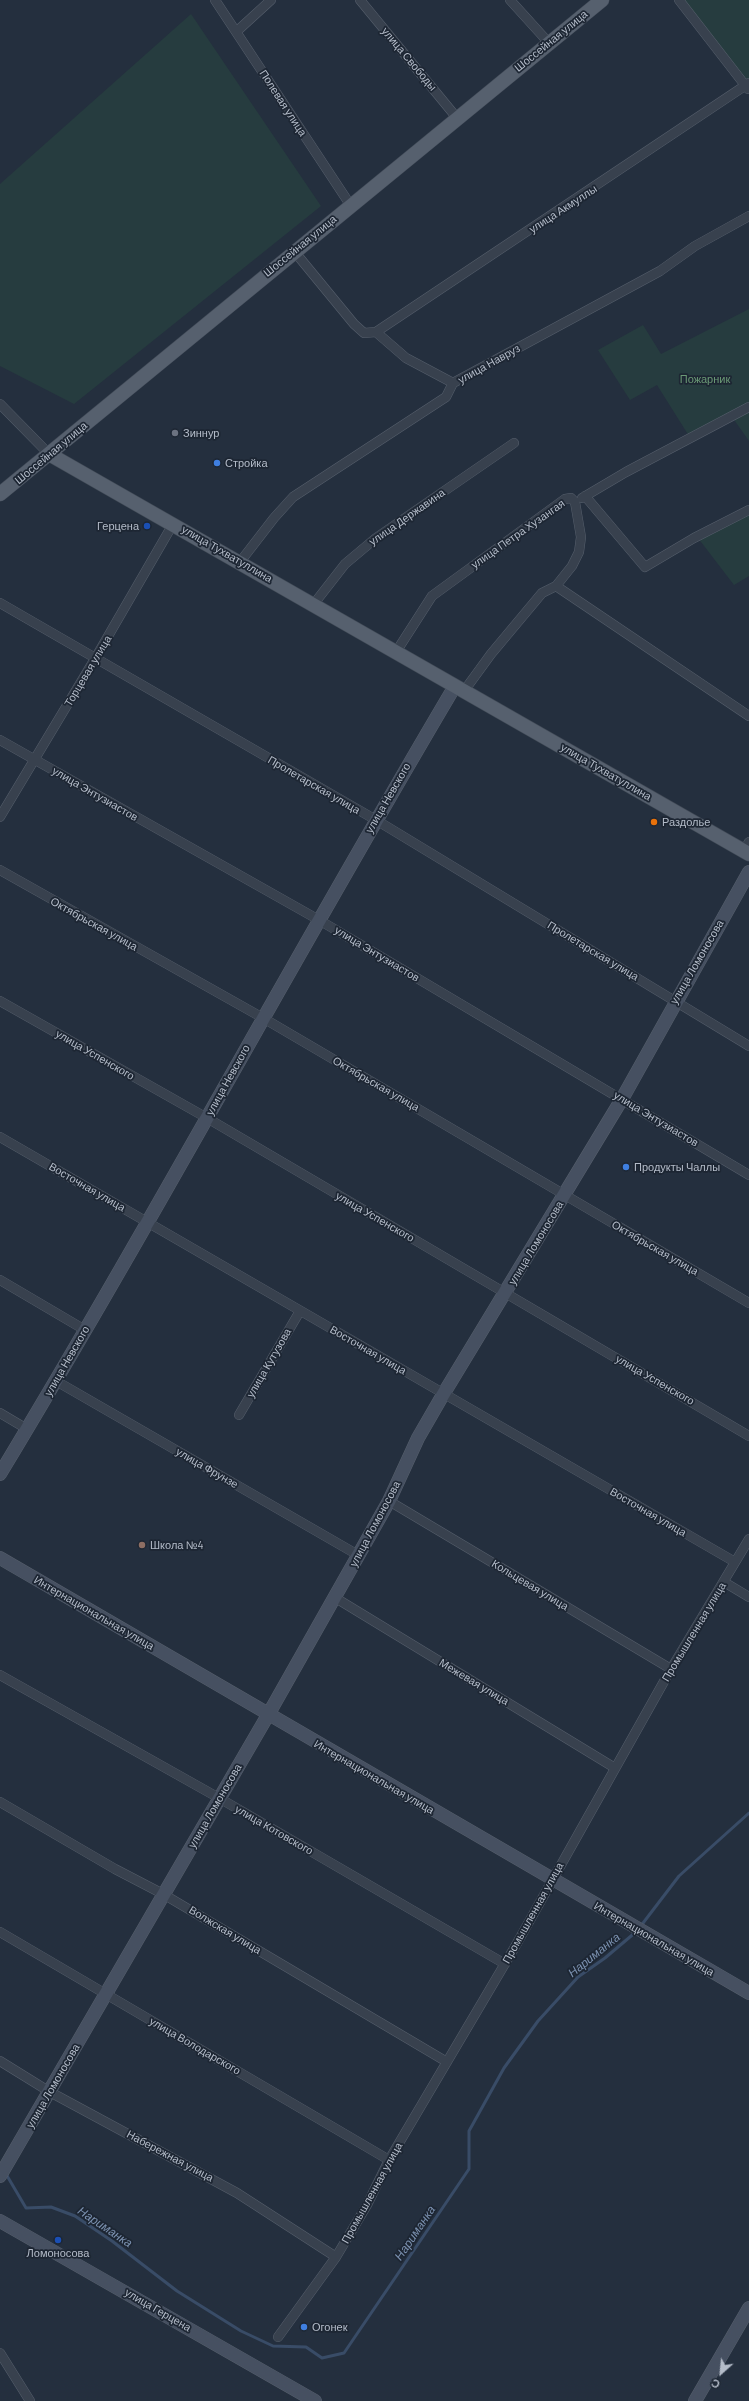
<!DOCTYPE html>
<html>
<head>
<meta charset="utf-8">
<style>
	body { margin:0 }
	#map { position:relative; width:749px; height:2401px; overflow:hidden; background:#242f3e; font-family:Barlow,sans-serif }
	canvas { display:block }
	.north { position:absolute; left:701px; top:2353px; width:40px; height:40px; -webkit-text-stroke:3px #1d2633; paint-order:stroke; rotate:207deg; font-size:11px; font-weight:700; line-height:16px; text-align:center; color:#b4bcc9 }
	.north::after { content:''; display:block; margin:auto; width:14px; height:18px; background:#b4bcc9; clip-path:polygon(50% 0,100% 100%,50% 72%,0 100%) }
</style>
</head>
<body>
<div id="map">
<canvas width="749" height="2401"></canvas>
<div class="north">С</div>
</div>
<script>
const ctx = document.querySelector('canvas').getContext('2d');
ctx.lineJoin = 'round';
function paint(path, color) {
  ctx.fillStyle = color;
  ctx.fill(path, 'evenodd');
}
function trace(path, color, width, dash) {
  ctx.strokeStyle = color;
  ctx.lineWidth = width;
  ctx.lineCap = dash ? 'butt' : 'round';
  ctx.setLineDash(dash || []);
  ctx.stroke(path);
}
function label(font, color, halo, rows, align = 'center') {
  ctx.font = font + ' Barlow,sans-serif';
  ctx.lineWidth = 3.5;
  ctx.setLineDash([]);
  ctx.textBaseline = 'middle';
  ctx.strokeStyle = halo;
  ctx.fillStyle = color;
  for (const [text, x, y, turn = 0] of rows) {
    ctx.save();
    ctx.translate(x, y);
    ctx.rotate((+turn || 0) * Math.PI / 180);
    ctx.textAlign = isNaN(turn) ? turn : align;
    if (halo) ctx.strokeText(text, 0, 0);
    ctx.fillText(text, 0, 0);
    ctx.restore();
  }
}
paint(new Path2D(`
	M 676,0 L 749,0 L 749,94 Z
	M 191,14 L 321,206 L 74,404 L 0,366 L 0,184 Z
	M 749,309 L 749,441 L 730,414 L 689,436 L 657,385 L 630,400 L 598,350 L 643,325 L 661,354 Z
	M 749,511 L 749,576 L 734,585 L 698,538 Z`), '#263c3f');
trace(new Path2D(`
	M 640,1927 L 679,1876 L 749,1813
	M 6,2174 L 26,2208 L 51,2207 L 75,2216 L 112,2241 L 177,2291 L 241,2331 L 273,2346 L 306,2347 L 322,2358 L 344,2353 L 469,2169 L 469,2131 L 504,2068 L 538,2021 L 578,1977 L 605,1958 L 637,1931`), '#394c67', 3);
const street = new Path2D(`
	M 215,0 L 351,206
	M 360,0 L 457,118
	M 510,0 L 549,43
	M 679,0 L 748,89
	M 236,32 L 271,0
	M 294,251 L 354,324 L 364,333 L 376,332 L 406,358 L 453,383
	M 376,332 L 749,83
	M 0,404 L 49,454
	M 585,496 L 645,567 L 694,538 L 749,510
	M 582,498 L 626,472 L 749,407
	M 240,562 L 274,518 L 293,497 L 446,397 L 453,383 L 660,271 L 695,246 L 749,216
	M 556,586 L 749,716
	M 0,603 L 376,820 L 749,1046
	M 313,605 L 345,564 L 376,538 L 514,443
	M 396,652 L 432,596 L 565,499 L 571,498 L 575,502
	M 464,691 L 491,654 L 542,593 L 556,586 L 572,566 L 579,552 L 581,537 L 575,502
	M 0,740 L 319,920 L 749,1175
	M 0,817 L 96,657 L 173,524
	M 744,851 L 749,842
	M 0,870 L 263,1018 L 749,1303
	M 0,1001 L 207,1118 L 749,1436
	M 0,1137 L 735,1562
	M 0,1280 L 85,1330
	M 56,1381 L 358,1555
	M 0,1413 L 27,1429
	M 239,1415 L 300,1311
	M 389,1501 L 671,1669
	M 724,1582 L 749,1597
	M 334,1597 L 615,1768
	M 0,1675 L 219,1798 L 505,1964
	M 0,1802 L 115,1869 L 163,1894 L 447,2062
	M 0,1932 L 389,2160
	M 0,2061 L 50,2092 L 237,2193 L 336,2257
	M 278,2337 L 336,2257 L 367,2205 L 389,2160 L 516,1945 L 671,1669 L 749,1539
	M 0,2353 L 30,2401`);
const secondary = new Path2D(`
	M 0,1474 C 157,1214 300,947 455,686
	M 0,1558 L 749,1993
	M 0,2176 L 268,1715 L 389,1501 L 418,1438 L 444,1393 L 622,1099 L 749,872
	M 0,2221 L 315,2401
	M 695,2401 L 749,2308`);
const primary = new Path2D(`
	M 49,454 L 749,854
	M 0,494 L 602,0`);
trace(street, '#565f6c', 10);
trace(secondary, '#565f6c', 14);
trace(primary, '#414a57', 15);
trace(street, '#38414e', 9);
trace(secondary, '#465061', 13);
trace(primary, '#56606e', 14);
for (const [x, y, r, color] of [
	[175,433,4,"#6b7280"],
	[217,463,4,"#3f7fe0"],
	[147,526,4,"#1a4fb4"],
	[654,822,4,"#e8710a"],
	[626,1167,4,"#3f7fe0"],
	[142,1545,4,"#8d6e63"],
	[58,2240,4,"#1a4fb4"],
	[304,2327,4,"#3f7fe0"]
]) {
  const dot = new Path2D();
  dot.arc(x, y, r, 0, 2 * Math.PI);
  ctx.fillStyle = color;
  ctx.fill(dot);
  trace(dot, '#1d2633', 1.5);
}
label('11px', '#b4bcc9', '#1d2633', [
	["Шоссейная улица",551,41,-39],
	["улица Свободы",409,59,50],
	["Полевая улица",283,103,57],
	["улица Акмуллы",563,209,-33],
	["Шоссейная улица",300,246,-39],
	["улица Навруз",489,364,-29],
	["Шоссейная улица",51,453,-40],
	["улица Державина",407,517,-35],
	["улица Петра Хузангая",518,534,-35],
	["улица Тухватуллина",227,554,30],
	["Торцевая улица",88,671,-59],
	["улица Тухватуллина",606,772,30],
	["Пролетарская улица",314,785,30],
	["улица Энтузиастов",95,794,30],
	["улица Невского",388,798,-60],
	["Октябрьская улица",94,924,29],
	["Пролетарская улица",593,951,31],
	["улица Энтузиастов",377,954,31],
	["улица Ломоносова",697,962,-60],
	["улица Успенского",95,1055,30],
	["улица Невского",228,1080,-61],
	["Октябрьская улица",376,1084,30],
	["улица Энтузиастов",656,1119,31],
	["Восточная улица",87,1187,30],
	["улица Успенского",375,1217,30],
	["улица Ломоносова",536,1243,-59],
	["Октябрьская улица",655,1248,30],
	["Восточная улица",368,1350,30],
	["улица Невского",67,1361,-60],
	["улица Кутузова",269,1363,-60],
	["улица Успенского",655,1380,30],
	["улица Фрунзе",207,1468,30],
	["Восточная улица",648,1512,30],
	["улица Ломоносова",375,1524,-62],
	["Кольцевая улица",530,1585,31],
	["Интернациональная улица",94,1613,30],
	["Промышленная улица",694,1632,-59],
	["Межевая улица",474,1682,31],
	["Интернациональная улица",374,1777,30],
	["улица Ломоносова",215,1806,-60],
	["улица Котовского",274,1830,30],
	["Промышленная улица",533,1913,-61],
	["Волжская улица",225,1930,31],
	["Интернациональная улица",654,1939,30],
	["улица Володарского",195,2046,30],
	["улица Ломоносова",53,2086,-60],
	["Набережная улица",170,2156,28],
	["Промышленная улица",372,2193,-61],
	["улица Герцена",158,2310,30]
]);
label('11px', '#6b9a76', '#1d2633', [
	["Пожарник",705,379]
]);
label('11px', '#b4bcc9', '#1d2633', [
	["Зиннур",183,433],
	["Стройка",225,463],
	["Герцена",139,526,"right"],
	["Раздолье",662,822],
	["Продукты Чаллы",634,1167],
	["Школа №4",150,1545],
	["Ломоносова",58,2253,"center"],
	["Огонек",312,2327]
], 'left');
label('italic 12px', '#7c92b1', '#1d2633', [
	["Нариманка",594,1955,-39],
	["Нариманка",105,2227,34],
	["Нариманка",415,2233,-56]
]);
</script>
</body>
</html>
